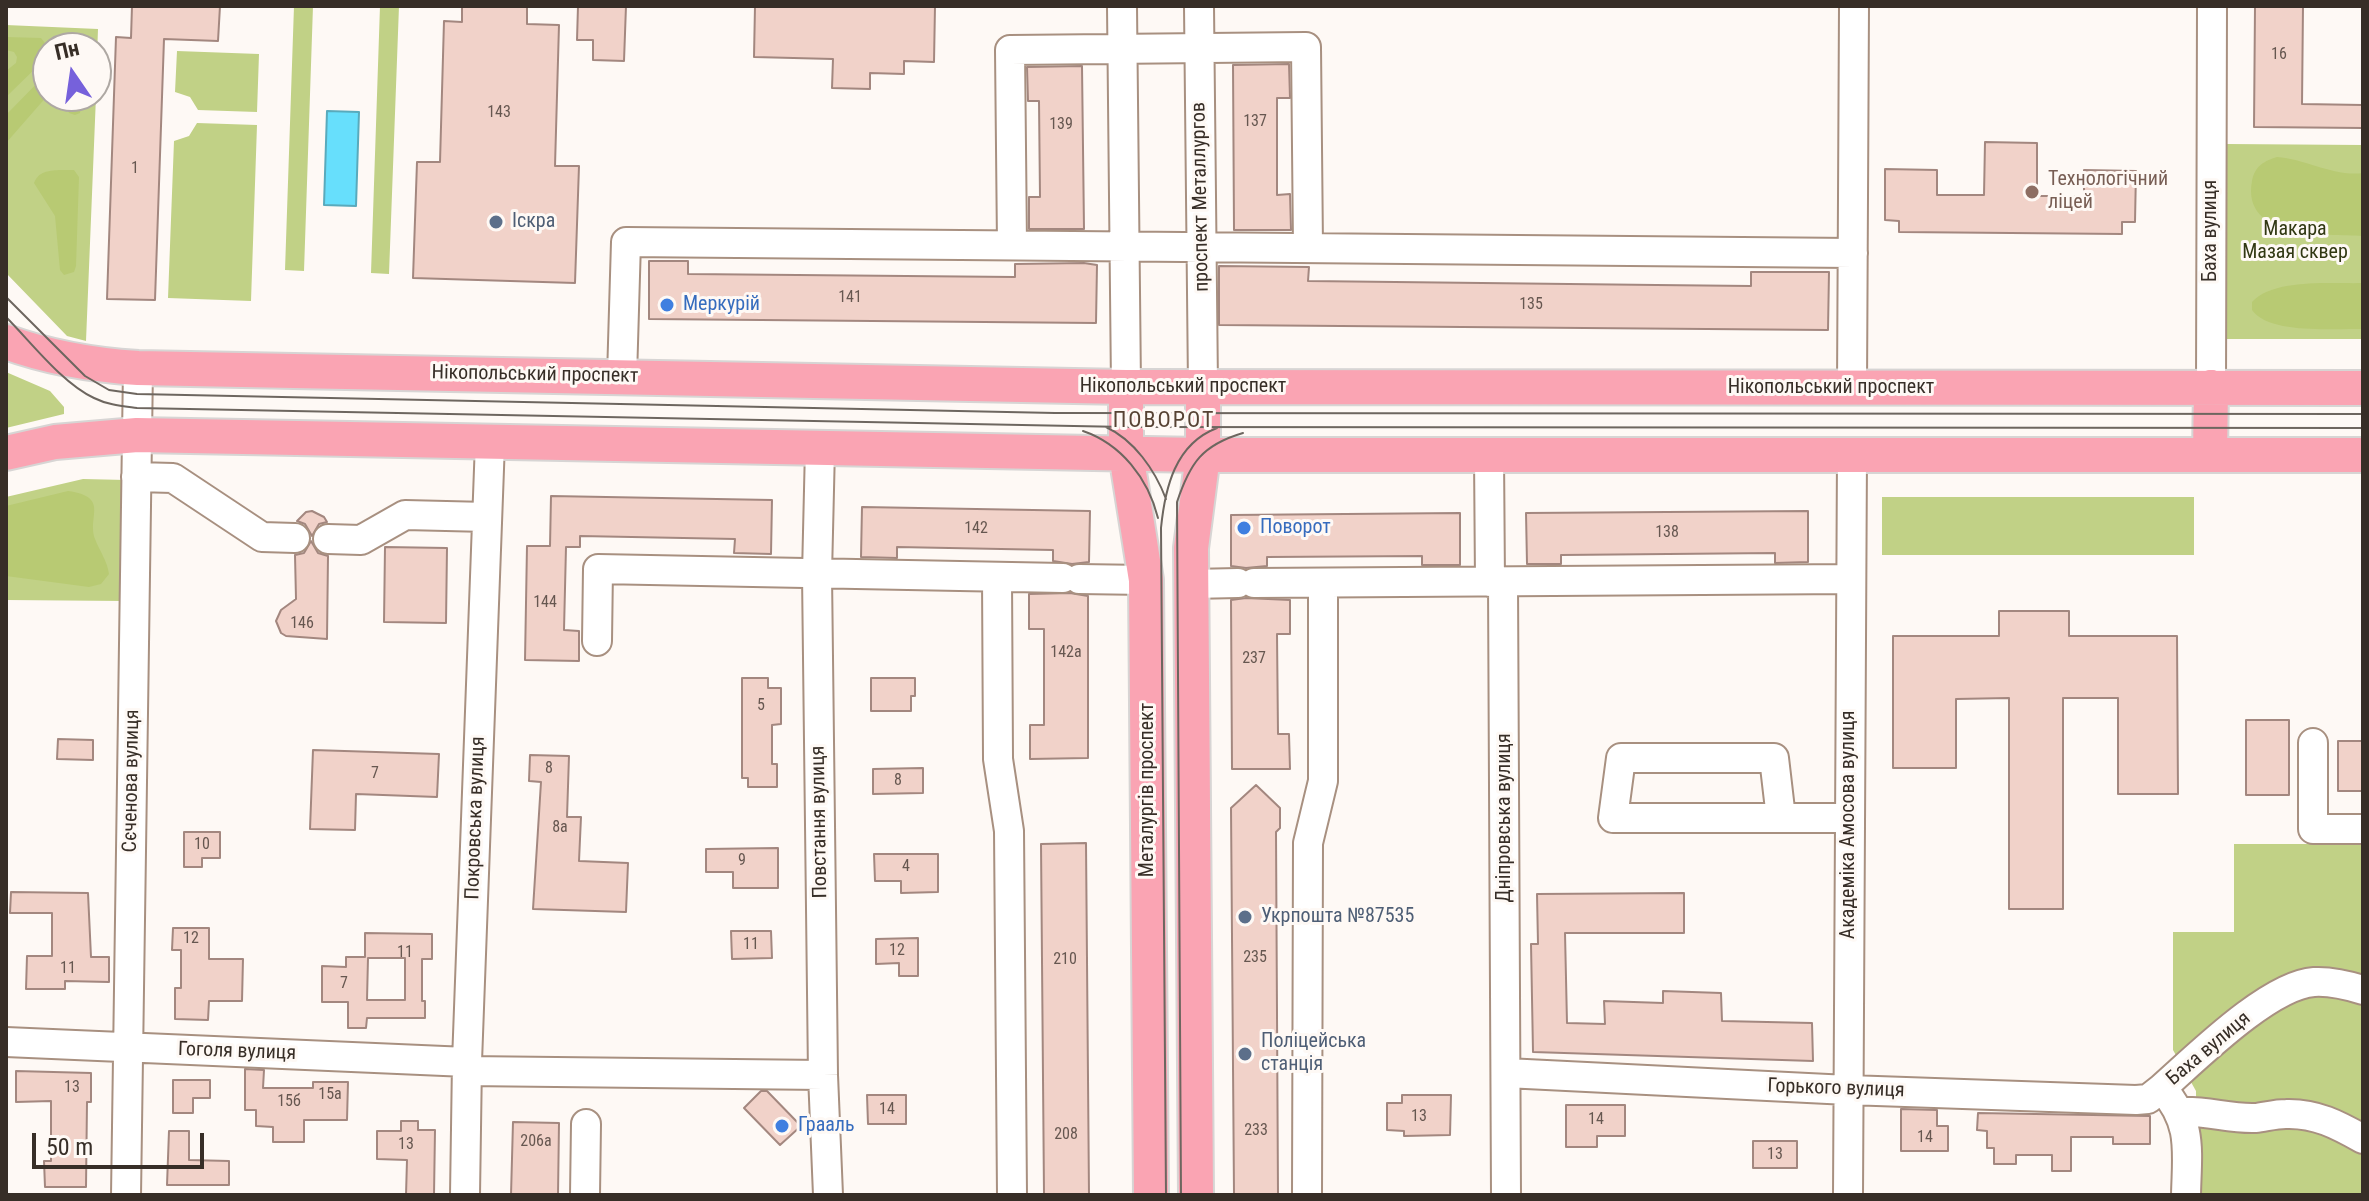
<!DOCTYPE html>
<html>
<head>
<meta charset="utf-8">
<style>
	body { margin:0 }
	#map { position:relative; width:2369px; height:1201px; overflow:hidden; background:#fef9f5; font-family:"Roboto Condensed",sans-serif }
	canvas { display:block }
	.frame { position:absolute; inset:0; border:8px solid #372e27; pointer-events:none }
	.north { position:absolute; left:32px; top:32px; width:80px; height:80px; box-sizing:border-box; background:#fef9f5; border:2px solid #aea8a3; border-radius:50%; rotate:347deg; font-size:22px; font-weight:700; line-height:32px; text-align:center; color:#372e27 }
	.north::after { content:''; display:block; margin:auto; width:28px; height:36px; background:#7661db; clip-path:polygon(50% 0,100% 100%,50% 72%,0 100%) }
	.scale { position:absolute; left:32px; top:1133px; width:172px; height:36px; box-sizing:border-box; border:4px solid #372e27; border-top:0; padding-left:10px; font-size:24px; line-height:28px; white-space:nowrap; color:#372e27; -webkit-text-stroke:6px #fef9f5; paint-order:stroke }
</style>
</head>
<body>
<div id="map">
<canvas width="2369" height="1201"></canvas>
<div class="frame"></div>
<div class="north">Пн</div>
<div class="scale">50 m</div>
</div>
<script>
const ctx = document.querySelector('canvas').getContext('2d');
ctx.lineJoin = 'round';
function paint(path, color) {
  ctx.fillStyle = color;
  ctx.fill(path, 'evenodd');
}
function trace(path, color, width, dash) {
  ctx.strokeStyle = color;
  ctx.lineWidth = width;
  ctx.lineCap = dash ? 'butt' : 'round';
  ctx.setLineDash(dash || []);
  ctx.stroke(path);
}
function label(font, color, halo, rows, align = 'center') {
  ctx.font = font + ' "Roboto Condensed",sans-serif';
  ctx.lineWidth = 6;
  ctx.setLineDash([]);
  ctx.textBaseline = 'middle';
  ctx.strokeStyle = halo;
  ctx.fillStyle = color;
  for (const [text, x, y, turn = 0] of rows) {
    ctx.save();
    ctx.translate(x, y);
    ctx.rotate((+turn || 0) * Math.PI / 180);
    ctx.textAlign = isNaN(turn) ? turn : align;
    if (halo) ctx.strokeText(text, 0, 0);
    ctx.fillText(text, 0, 0);
    ctx.restore();
  }
}
paint(new Path2D(`
	M 294,6 L 313,6 L 304,271 L 285,270 Z
	M 380,6 L 399,6 L 389,274 L 371,273 Z
	M 6,25 L 98,29 L 96,85 L 96,48 L 48,48 L 48,96 L 96,96 L 86,341 L 67,336 L 6,273 Z
	M 177,51 L 259,54 L 257,112 L 198,110 L 190,97 L 175,92 Z
	M 197,123 L 257,125 L 251,301 L 168,298 L 174,141 L 189,136 Z
	M 2227,144 L 2363,145 L 2363,339 L 2226,339 Z
	M 6,372 L 50,391 L 64,407 L 64,414 L 6,428 Z
	M 83,479 L 126,480 L 124,601 L 6,600 L 6,497 Z
	M 1882,497 L 2194,497 L 2194,555 L 1882,555 Z
	M 2234,844 L 2363,844 L 2363,1195 L 2197,1195 L 2196,1091 L 2173,1050 L 2173,932 L 2234,932 Z`), '#c1d186');
paint(new Path2D(`
	M 6,37 L 41,38 L 48,47 L 44,60 L 6,97 L 6,71 L 16,63 L 17,57 L 14,52 L 6,50 Z
	M 48,72 L 48,95 L 6,143 L 6,115 Z
	M 61,96 L 83,96 L 80,113 L 75,115 L 69,113 Z
	M 2277,157 C 2306,159 2334,177 2363,173 L 2363,236 C 2327,234 2241,240 2252,181 C 2255,166 2264,161 2277,157 Z
	M 59,170 L 74,170 L 79,177 L 76,266 L 74,272 L 64,275 L 60,270 L 55,216 L 34,183 C 39,171 48,171 59,170 Z
	M 2363,283 L 2363,329 C 2334,328 2270,335 2252,310 L 2252,302 C 2274,278 2332,284 2363,283 Z
	M 68,491 C 110,497 87,516 95,539 C 100,552 107,560 109,574 L 101,584 L 89,587 L 6,576 L 6,506 Z`), '#b8ca73');
const water = new Path2D(`
	M 327,111 L 359,112 L 356,206 L 324,205 Z`);
paint(water, '#67dffc');
trace(water, '#59aabc', 2);
const building = new Path2D(`
	M 132,6 L 220,6 L 218,41 L 164,39 L 155,300 L 107,299 L 116,37 L 131,38 Z
	M 462,6 L 527,6 L 527,24 L 559,25 L 555,166 L 579,166 L 575,283 L 413,278 L 417,162 L 440,162 L 444,21 L 462,22 Z
	M 578,6 L 626,6 L 624,61 L 593,60 L 593,40 L 577,40 Z
	M 755,6 L 935,6 L 934,62 L 904,61 L 904,74 L 870,73 L 870,89 L 832,88 L 833,59 L 754,57 Z
	M 2255,6 L 2303,6 L 2302,104 L 2363,105 L 2363,128 L 2254,127 Z
	M 1289,64 L 1290,98 L 1277,98 L 1277,195 L 1290,194 L 1291,230 L 1234,230 L 1233,65 Z
	M 1082,66 L 1084,229 L 1029,229 L 1029,197 L 1040,197 L 1039,101 L 1028,101 L 1027,67 Z
	M 1985,142 L 2037,143 L 2037,196 L 2084,196 L 2084,170 L 2136,171 L 2135,222 L 2122,222 L 2122,234 L 1899,232 L 1899,221 L 1885,220 L 1885,169 L 1937,170 L 1937,195 L 1984,195 Z
	M 649,261 L 688,261 L 688,274 L 1015,277 L 1015,264 L 1084,263 L 1097,265 L 1096,323 L 649,319 Z
	M 1219,266 L 1309,267 L 1308,281 L 1656,285 L 1751,286 L 1751,272 L 1829,272 L 1828,330 L 1219,325 Z
	M 551,496 L 772,500 L 771,554 L 734,553 L 735,539 L 580,536 L 580,547 L 566,547 L 564,630 L 579,631 L 579,661 L 525,660 L 527,546 L 550,546 Z
	M 862,507 L 1090,511 L 1089,562 L 1072,564 L 1053,561 L 1053,550 L 897,547 L 897,558 L 861,557 Z
	M 312,511 L 324,517 L 327,522 L 319,524 L 312,536 L 305,524 L 297,521 L 306,512 Z
	M 1808,511 L 1808,562 L 1775,563 L 1775,553 L 1561,555 L 1561,564 L 1527,564 L 1526,513 Z
	M 1460,513 L 1460,565 L 1422,565 L 1422,556 L 1267,557 L 1267,566 L 1246,568 L 1231,566 L 1231,515 Z
	M 311,541 L 318,553 L 328,556 L 327,639 L 286,636 L 281,633 L 276,621 L 281,610 L 296,599 L 295,555 L 304,553 Z
	M 385,547 L 447,548 L 446,623 L 384,622 Z
	M 1070,593 L 1088,596 L 1088,758 L 1030,759 L 1030,725 L 1044,725 L 1044,629 L 1029,629 L 1029,594 Z
	M 1246,598 L 1290,600 L 1290,634 L 1277,634 L 1278,734 L 1289,734 L 1290,769 L 1232,769 L 1231,600 Z
	M 1999,611 L 2069,611 L 2069,636 L 2177,636 L 2178,794 L 2118,794 L 2118,698 L 2063,698 L 2063,909 L 2009,909 L 2009,698 L 1956,699 L 1956,768 L 1893,768 L 1893,636 L 1999,636 Z
	M 742,678 L 768,678 L 768,688 L 781,688 L 781,724 L 772,725 L 772,764 L 777,764 L 777,787 L 748,787 L 748,778 L 742,778 Z
	M 871,678 L 915,678 L 915,696 L 911,696 L 911,711 L 871,711 Z
	M 2246,720 L 2289,720 L 2289,795 L 2246,795 Z
	M 58,739 L 93,740 L 93,760 L 57,759 Z
	M 2338,741 L 2363,741 L 2363,791 L 2338,791 Z
	M 313,750 L 439,754 L 437,797 L 356,794 L 355,830 L 310,829 Z
	M 530,755 L 569,756 L 567,817 L 581,817 L 579,861 L 628,863 L 626,912 L 533,909 L 541,782 L 529,781 Z
	M 923,768 L 923,793 L 873,794 L 873,769 Z
	M 1256,785 L 1280,808 L 1280,828 L 1276,832 L 1278,1195 L 1234,1195 L 1231,808 Z
	M 184,832 L 220,832 L 220,858 L 202,858 L 202,867 L 184,867 Z
	M 1086,843 L 1089,1195 L 1044,1195 L 1041,844 Z
	M 778,848 L 778,888 L 733,888 L 733,872 L 706,872 L 706,849 Z
	M 874,854 L 938,854 L 938,892 L 901,893 L 901,881 L 875,881 Z
	M 11,892 L 88,893 L 91,957 L 109,957 L 109,982 L 65,981 L 65,989 L 26,989 L 27,956 L 52,956 L 52,913 L 10,913 Z
	M 1684,893 L 1684,933 L 1565,933 L 1567,1023 L 1605,1024 L 1604,1001 L 1663,1003 L 1663,991 L 1721,993 L 1722,1021 L 1812,1023 L 1813,1061 L 1533,1052 L 1531,944 L 1538,944 L 1537,894 Z
	M 173,928 L 209,928 L 209,959 L 243,959 L 242,1001 L 209,1001 L 208,1020 L 175,1019 L 175,988 L 181,988 L 181,950 L 172,950 Z
	M 731,931 L 771,931 L 772,958 L 732,959 Z
	M 365,933 L 432,934 L 432,959 L 422,959 L 422,1001 L 425,1001 L 425,1018 L 367,1018 L 366,1028 L 348,1028 L 348,1002 L 322,1002 L 322,966 L 346,967 L 346,957 L 365,957 ZM 368,958 L 405,958 L 405,1000 L 367,1000 Z
	M 918,938 L 918,976 L 899,976 L 899,963 L 876,964 L 876,939 Z
	M 245,1069 L 264,1070 L 263,1088 L 313,1088 L 313,1082 L 348,1082 L 347,1120 L 304,1120 L 304,1142 L 273,1142 L 273,1127 L 256,1126 L 256,1110 L 245,1110 Z
	M 16,1071 L 91,1073 L 91,1102 L 87,1102 L 86,1187 L 45,1187 L 44,1161 L 51,1161 L 51,1101 L 16,1102 Z
	M 173,1080 L 210,1080 L 210,1098 L 193,1098 L 193,1113 L 173,1113 Z
	M 761,1091 L 767,1091 L 801,1126 L 780,1145 L 744,1108 Z
	M 867,1095 L 906,1095 L 906,1124 L 868,1124 Z
	M 1402,1095 L 1451,1095 L 1450,1135 L 1404,1136 L 1404,1131 L 1387,1130 L 1387,1103 L 1402,1103 Z
	M 1566,1105 L 1625,1105 L 1625,1136 L 1597,1136 L 1597,1147 L 1566,1147 Z
	M 1901,1109 L 1937,1110 L 1937,1126 L 1948,1126 L 1948,1151 L 1901,1151 Z
	M 1978,1113 L 2150,1116 L 2150,1144 L 2113,1144 L 2113,1137 L 2071,1137 L 2071,1171 L 2052,1171 L 2052,1155 L 2016,1155 L 2016,1164 L 1994,1164 L 1994,1148 L 1987,1148 L 1987,1131 L 1977,1130 Z
	M 401,1121 L 418,1121 L 418,1130 L 435,1130 L 434,1195 L 406,1195 L 407,1160 L 377,1159 L 377,1131 L 401,1131 Z
	M 513,1122 L 559,1123 L 558,1195 L 511,1195 Z
	M 169,1131 L 189,1131 L 189,1160 L 229,1161 L 229,1185 L 167,1185 Z
	M 1753,1141 L 1797,1141 L 1797,1168 L 1753,1168 Z`);
paint(building, '#f1d2c9');
trace(building, '#a3877f', 2);
const minor = new Path2D(`
	M 1122,6 L 1126,387
	M 1199,6 L 1203,387
	M 1012,245 L 1010,50 L 1306,47 L 1308,247
	M 622,377 L 626,242 L 1853,253
	M 2211,387 L 2212,6
	M 1852,388 L 1854,6
	M 820,448 L 817,574 L 823,1075 L 828,1195
	M 1489,455 L 1490,582
	M 136,477 L 173,478 L 262,537 L 295,538
	M 328,539 L 361,540 L 405,515 L 487,517
	M 997,577 L 998,759 L 1009,831 L 1012,1195
	M 1079,579 L 1146,580
	M 1503,582 L 1506,1195
	M 1254,583 L 1851,579
	M 1191,584 L 1238,583
	M 597,641 L 598,569 L 1063,578
	M 2313,743 L 2313,829 L 2363,829
	M 1781,818 L 1774,758 L 1621,758 L 1613,818 L 1849,818
	M 6,1042 L 467,1062
	M 467,1071 L 823,1075
	M 1506,1073 L 1848,1090 L 2136,1100 L 2148,1099 L 2162,1088
	M 2179,1112 C 2205,1110 2229,1119 2255,1118 C 2265,1117 2275,1114 2286,1114 C 2316,1113 2338,1125 2363,1139
	M 126,1195 L 138,368
	M 465,1195 L 467,1062 L 490,442
	M 585,1195 L 586,1124
	M 1307,1195 L 1308,843 L 1323,781 L 1323,583
	M 1848,1195 L 1852,455
	M 2186,1195 C 2187,1150 2193,1124 2162,1088 C 2196,1058 2269,985 2314,982 C 2331,981 2347,985 2363,990`);
const major = new Path2D(`
	M 6,342 C 50,358 91,365 138,368 L 1126,387 L 2363,388
	M 1126,387 L 1126,454 L 1146,580 L 1151,1195
	M 6,453 L 55,442 L 137,435 L 1200,455 L 2363,455
	M 2210,455 L 2211,387
	M 1196,1195 L 1191,548 L 1203,455 L 1203,387`);
trace(minor, '#a89080', 32);
trace(major, '#d7d5d4', 38);
trace(minor, '#fff', 28);
trace(major, '#faa4b3', 34);
trace(new Path2D(`
	M 6,297 L 85,376 L 109,390 L 137,394 L 1055,413 L 2363,414
	M 6,317 C 31,342 62,383 94,398 C 108,405 122,406 137,408 L 1126,427 L 2363,428
	M 1106,427 C 1134,440 1155,470 1166,499
	M 1083,431 C 1121,444 1148,478 1158,518
	M 1166,1195 L 1161,528 C 1165,488 1175,444 1217,428
	M 1181,1195 L 1177,502 C 1190,463 1202,445 1243,433`), '#6d665f', 2);
for (const [x, y, r, color] of [
	[2032,192,8,"#8d6e63"],
	[496,222,8,"#5c6f8a"],
	[667,305,8,"#3f7fe0"],
	[1244,528,8,"#3f7fe0"],
	[1245,917,8,"#5c6f8a"],
	[1245,1054,8,"#5c6f8a"],
	[782,1126,8,"#3f7fe0"]
]) {
  const dot = new Path2D();
  dot.arc(x, y, r, 0, 2 * Math.PI);
  ctx.fillStyle = color;
  ctx.fill(dot);
  trace(dot, '#fef9f5', 3);
}
label('16px', '#665750', null, [
	["16",2279,55],
	["143",499,113],
	["137",1255,122],
	["139",1061,125],
	["1",135,169],
	["141",850,298],
	["135",1531,305],
	["142",976,529],
	["138",1667,533],
	["144",545,603],
	["146",302,624],
	["142а",1066,653],
	["237",1254,659],
	["5",761,706],
	["8",549,769],
	["7",375,774],
	["8",898,781],
	["8а",560,828],
	["10",202,845],
	["9",742,861],
	["4",906,867],
	["12",191,939],
	["11",751,945],
	["12",897,951],
	["11",405,953],
	["235",1255,958],
	["210",1065,960],
	["11",68,969],
	["7",344,984],
	["13",72,1088],
	["15а",330,1095],
	["15б",289,1102],
	["14",887,1110],
	["13",1419,1117],
	["14",1596,1120],
	["233",1256,1131],
	["208",1066,1135],
	["14",1925,1138],
	["206а",536,1142],
	["13",406,1145],
	["13",1775,1155]
]);
label('20px', '#785e54', '#fef9f5', [
	["Технологічний",2048,180],
	["ліцей",2048,203]
], 'left');
label('20px', '#372e27', '#fef9f5', [
	["проспект Металлургов",1201,197,-91],
	["Баха вулиця",2211,231,-90],
	["Нікопольський проспект",535,375,1],
	["Нікопольський проспект",1183,387],
	["Нікопольський проспект",1831,388],
	["Сєченова вулиця",132,781,-89],
	["Металургів проспект",1148,790,-90],
	["Покровська вулиця",476,818,-88],
	["Дніпровська вулиця",1505,818,-90],
	["Повстання вулиця",820,822,-91],
	["Академіка Амосова вулиця",1849,825,-90],
	["Баха вулиця",2209,1049,-40],
	["Гоголя вулиця",237,1052,2],
	["Горького вулиця",1836,1089,2]
]);
label('20px', '#4e5e75', '#fef9f5', [
	["Іскра",512,222],
	["Укрпошта №87535",1261,917],
	["Поліцейська",1261,1042],
	["станція",1261,1065]
], 'left');
label('20px', '#313813', '#fef9f5', [
	["Макара",2295,230],
	["Мазая сквер",2295,253]
]);
label('20px', '#366cbe', '#fef9f5', [
	["Меркурій",683,305],
	["Поворот",1260,528],
	["Грааль",798,1126]
], 'left');
ctx.letterSpacing = '2px';
label('22px', '#574334', '#fef9f5', [
	["ПОВОРОТ",1164,421]
]);
ctx.letterSpacing = '0px';
</script>
</body>
</html>
